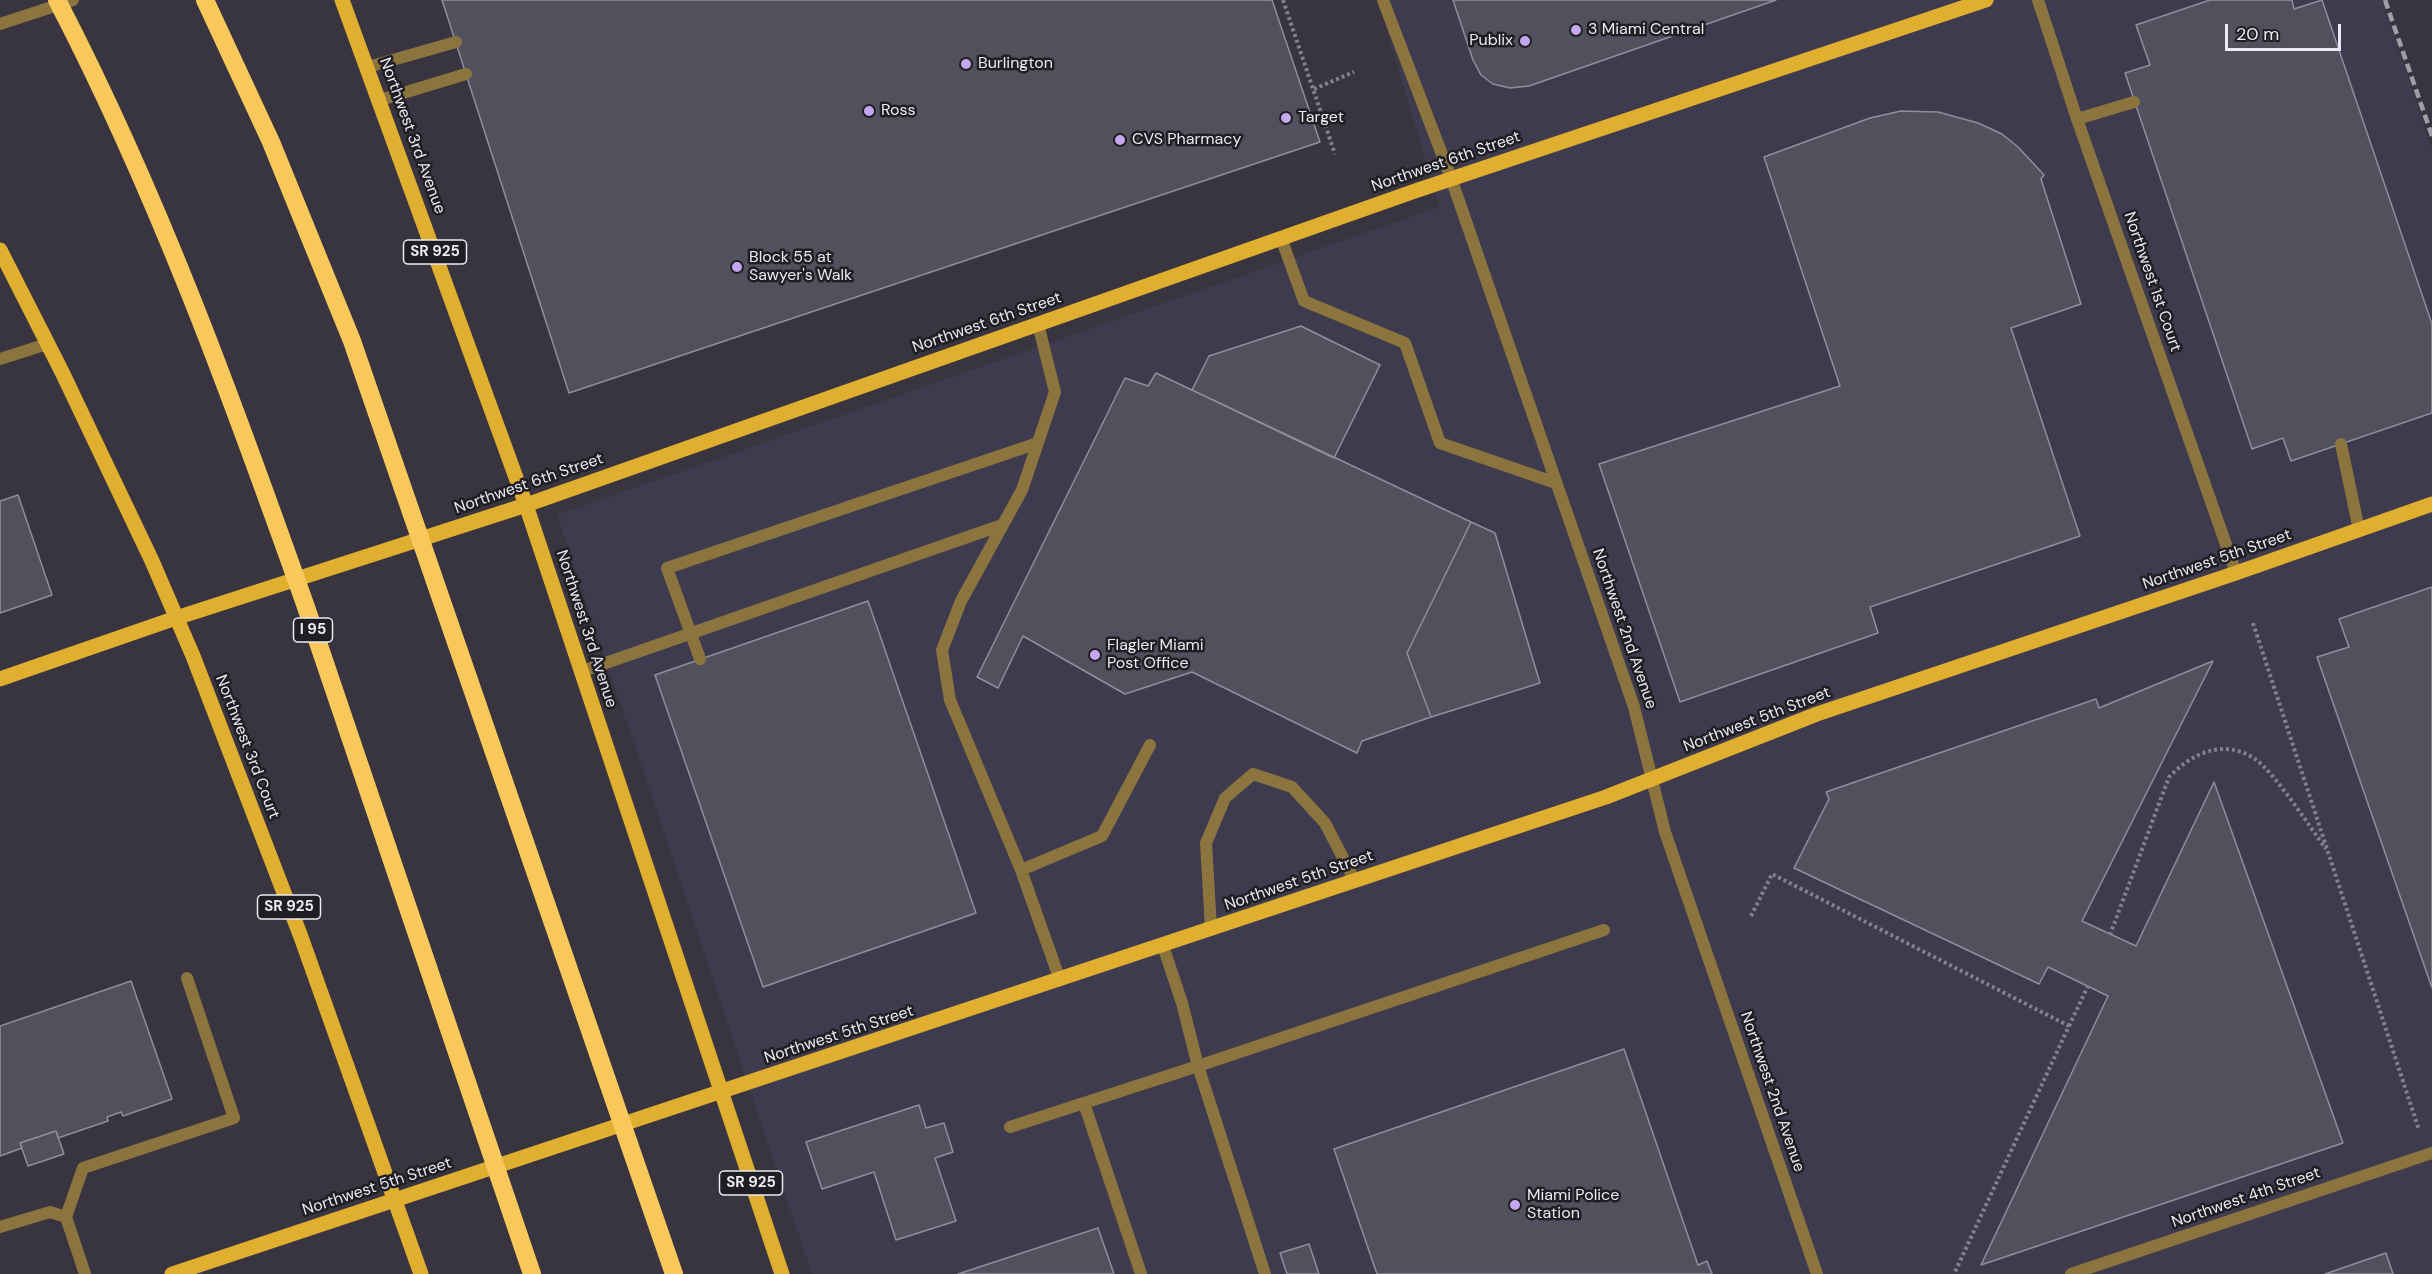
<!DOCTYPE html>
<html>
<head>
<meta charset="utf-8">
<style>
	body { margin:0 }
	#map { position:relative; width:2432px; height:1274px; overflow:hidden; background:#383541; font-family:"DM Sans",sans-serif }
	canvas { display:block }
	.scale { position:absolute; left:2225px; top:24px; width:116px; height:27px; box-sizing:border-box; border:3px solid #ebeaf2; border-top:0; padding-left:8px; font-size:18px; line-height:21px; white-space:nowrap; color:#ebeaf2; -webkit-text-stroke:4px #1f1e23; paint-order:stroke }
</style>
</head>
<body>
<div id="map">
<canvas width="2432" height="1274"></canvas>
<div class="scale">20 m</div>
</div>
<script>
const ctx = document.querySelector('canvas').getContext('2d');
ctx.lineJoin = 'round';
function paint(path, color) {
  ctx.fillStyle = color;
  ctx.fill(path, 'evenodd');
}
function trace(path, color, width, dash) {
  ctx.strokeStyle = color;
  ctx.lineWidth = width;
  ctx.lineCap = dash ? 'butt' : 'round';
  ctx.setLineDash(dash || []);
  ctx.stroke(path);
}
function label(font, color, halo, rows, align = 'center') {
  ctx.font = font + ' "DM Sans",sans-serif';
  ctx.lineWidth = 5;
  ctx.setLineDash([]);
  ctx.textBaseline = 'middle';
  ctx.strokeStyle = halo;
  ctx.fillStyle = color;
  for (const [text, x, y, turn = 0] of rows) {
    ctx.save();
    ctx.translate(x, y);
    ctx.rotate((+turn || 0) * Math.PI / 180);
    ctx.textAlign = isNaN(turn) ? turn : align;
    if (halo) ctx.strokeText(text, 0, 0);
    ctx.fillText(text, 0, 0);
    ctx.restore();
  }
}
paint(new Path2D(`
	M 1378,0 L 2382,0 L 2432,149 L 2432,1274 L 812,1274 L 557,515 L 1439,207 Z`), '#3f3b4e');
const building = new Path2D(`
	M 442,0 L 1272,0 L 1320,142 L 569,393 Z
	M 1453,0 L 1776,0 L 1529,86 L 1510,88 L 1493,84 L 1481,75 L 1473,60 Z
	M 2210,0 L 2292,0 L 2294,9 L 2322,0 L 2432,324 L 2432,413 L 2291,461 L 2283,438 L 2252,449 L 2125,73 L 2150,65 L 2136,25 Z
	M 1901,111 L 1938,112 L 1978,123 L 2002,134 L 2018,147 L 2044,175 L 2041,179 L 2081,304 L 2011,328 L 2080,536 L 1870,607 L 1878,633 L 1680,702 L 1599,464 L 1840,386 L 1764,157 L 1870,118 Z
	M 1301,326 L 1380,365 L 1334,458 L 1192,390 L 1209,356 Z
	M 1156,373 L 1471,522 L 1407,653 L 1431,717 L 1362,741 L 1357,753 L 1192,672 L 1125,694 L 1023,636 L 998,688 L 977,677 L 1125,378 L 1148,386 Z
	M 18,495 L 52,595 L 0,613 L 0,501 Z
	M 1471,522 L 1495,533 L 1540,683 L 1431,717 L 1407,653 Z
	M 2432,587 L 2432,988 L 2317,657 L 2349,647 L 2339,619 Z
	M 868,601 L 976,913 L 763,987 L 655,675 Z
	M 2213,661 L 2082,921 L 2136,946 L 2214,782 L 2343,1143 L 1981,1265 L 2108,996 L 2048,967 L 2039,984 L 1794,868 L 1829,799 L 1826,792 L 2096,699 L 2099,708 Z
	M 131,981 L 172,1099 L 123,1116 L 121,1112 L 107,1117 L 108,1121 L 58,1138 L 56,1131 L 20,1143 L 22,1148 L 0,1156 L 0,1026 Z
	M 1624,1049 L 1698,1265 L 1707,1261 L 1712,1274 L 1377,1274 L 1334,1149 Z
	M 919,1105 L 926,1128 L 944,1123 L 953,1152 L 935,1158 L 956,1221 L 896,1240 L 874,1172 L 822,1189 L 806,1142 Z
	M 56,1131 L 64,1154 L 28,1166 L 20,1143 Z
	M 1098,1228 L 1114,1274 L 958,1274 Z
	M 1309,1244 L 1319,1274 L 1287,1274 L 1280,1253 Z
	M 2386,1253 L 2393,1274 L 2325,1274 Z`);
paint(building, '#51515e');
trace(building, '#8e8e9d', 1.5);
trace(new Path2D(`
	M 1283,0 L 1335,154
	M 1314,89 L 1354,72
	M 2253,623 L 2419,1130
	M 1751,916 L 1772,874 L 2069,1026 L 1954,1274
	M 2110,935 L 2169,777 C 2192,753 2224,738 2255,759 C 2276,774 2309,826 2326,849
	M 2069,1026 L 2088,986`), '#83818b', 4, [3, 3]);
trace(new Path2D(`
	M 368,67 L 456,42
	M 380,100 L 466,74
	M 2077,119 L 2134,102
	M 1281,238 L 1304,301 L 1405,343 L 1440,443 L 1556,483
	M 1038,324 L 1055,392 L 1022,490 L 961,601 L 942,650 L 950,700 L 1021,870 L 1102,836 L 1150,745
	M 0,359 L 47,344
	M 2341,444 L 2359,530
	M 700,659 L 667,568 L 1038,443
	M 580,672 L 1002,525
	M 1021,870 L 1060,980
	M 1211,929 L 1206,843 L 1225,798 L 1253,774 L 1292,787 L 1325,823 L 1355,881
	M 1163,946 L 1182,1003 L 1198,1066 L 1265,1274
	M 1084,1103 L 1141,1274
	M 1010,1127 L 1198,1066 L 1604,930
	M 0,1227 L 50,1212 L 66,1217
	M 85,1274 L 66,1217 L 83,1168 L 234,1118 L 187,978`), '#8c743f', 12);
trace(new Path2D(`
	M 2038,0 L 2077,119 L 2236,573
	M 0,24 L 73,0
	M 2071,1274 L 2432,1153`), '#8c743f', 12);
trace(new Path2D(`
	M 1383,0 L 1451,178 L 1634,707 L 1665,832 L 1817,1274`), '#8c743f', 12);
trace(new Path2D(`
	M 342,0 L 526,505 L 782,1274
	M 0,250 L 62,372 L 152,561 L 193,656 L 301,937 L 421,1274
	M 0,679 L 176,618 L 526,505 L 1415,191 L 1986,0
	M 172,1274 L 1606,797 L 1817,714 L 2236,573 L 2432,504`), '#e1af2f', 15);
trace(new Path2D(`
	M 2385,0 L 2432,136`), '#9f9da7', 4.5, [9, 4.5]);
trace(new Path2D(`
	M 57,0 C 158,194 233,401 306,607 C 383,829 457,1052 532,1274
	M 205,0 L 271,142 L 352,341 L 674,1274`), '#f8c95a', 18);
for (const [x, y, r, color] of [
	[1576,30,6,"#c5a6f0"],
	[1525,41,6,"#c5a6f0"],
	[966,64,6,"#c5a6f0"],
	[869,111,6,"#c5a6f0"],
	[1286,118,6,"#c5a6f0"],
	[1120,140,6,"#c5a6f0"],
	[737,267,6,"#c5a6f0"],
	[1095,655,6,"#c5a6f0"],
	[1515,1205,6,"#c5a6f0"]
]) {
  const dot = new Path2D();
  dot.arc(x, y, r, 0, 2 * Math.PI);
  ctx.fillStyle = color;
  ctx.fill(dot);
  trace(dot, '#1f1e23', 2);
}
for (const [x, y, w] of [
	[435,252,63],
	[313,630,39],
	[289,907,63],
	[751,1183,63]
]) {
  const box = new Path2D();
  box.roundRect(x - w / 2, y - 12, w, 24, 4.5);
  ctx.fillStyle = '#1f1e23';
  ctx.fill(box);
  trace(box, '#ebeaf2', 1.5);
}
label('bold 15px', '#ebeaf2', null, [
	["SR 925",435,252],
	["I 95",313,630],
	["SR 925",289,907],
	["SR 925",751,1183]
]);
label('16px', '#ebeaf2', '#1f1e23', [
	["3 Miami Central",1588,30],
	["Publix",1513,41,"right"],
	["Burlington",978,64],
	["Ross",881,111],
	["Target",1298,118],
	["CVS Pharmacy",1132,140],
	["Block 55 at",749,258],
	["Sawyer's Walk",749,276],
	["Flagler Miami",1107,646],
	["Post Office",1107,664],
	["Miami Police",1527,1196],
	["Station",1527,1214]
], 'left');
label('16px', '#ebeaf2', '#1f1e23', [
	["Northwest 3rd Avenue",412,136,70],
	["Northwest 6th Street",1446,162,-19],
	["Northwest 1st Court",2152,282,71],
	["Northwest 6th Street",987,323,-19],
	["Northwest 6th Street",529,484,-19],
	["Northwest 5th Street",2217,560,-19],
	["Northwest 3rd Avenue",586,629,72],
	["Northwest 2nd Avenue",1624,629,71],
	["Northwest 5th Street",1757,720,-21],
	["Northwest 3rd Court",247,747,69],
	["Northwest 5th Street",1299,881,-19],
	["Northwest 5th Street",839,1035,-18],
	["Northwest 2nd Avenue",1772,1092,71],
	["Northwest 5th Street",377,1187,-18],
	["Northwest 4th Street",2246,1198,-19]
]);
</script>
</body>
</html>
